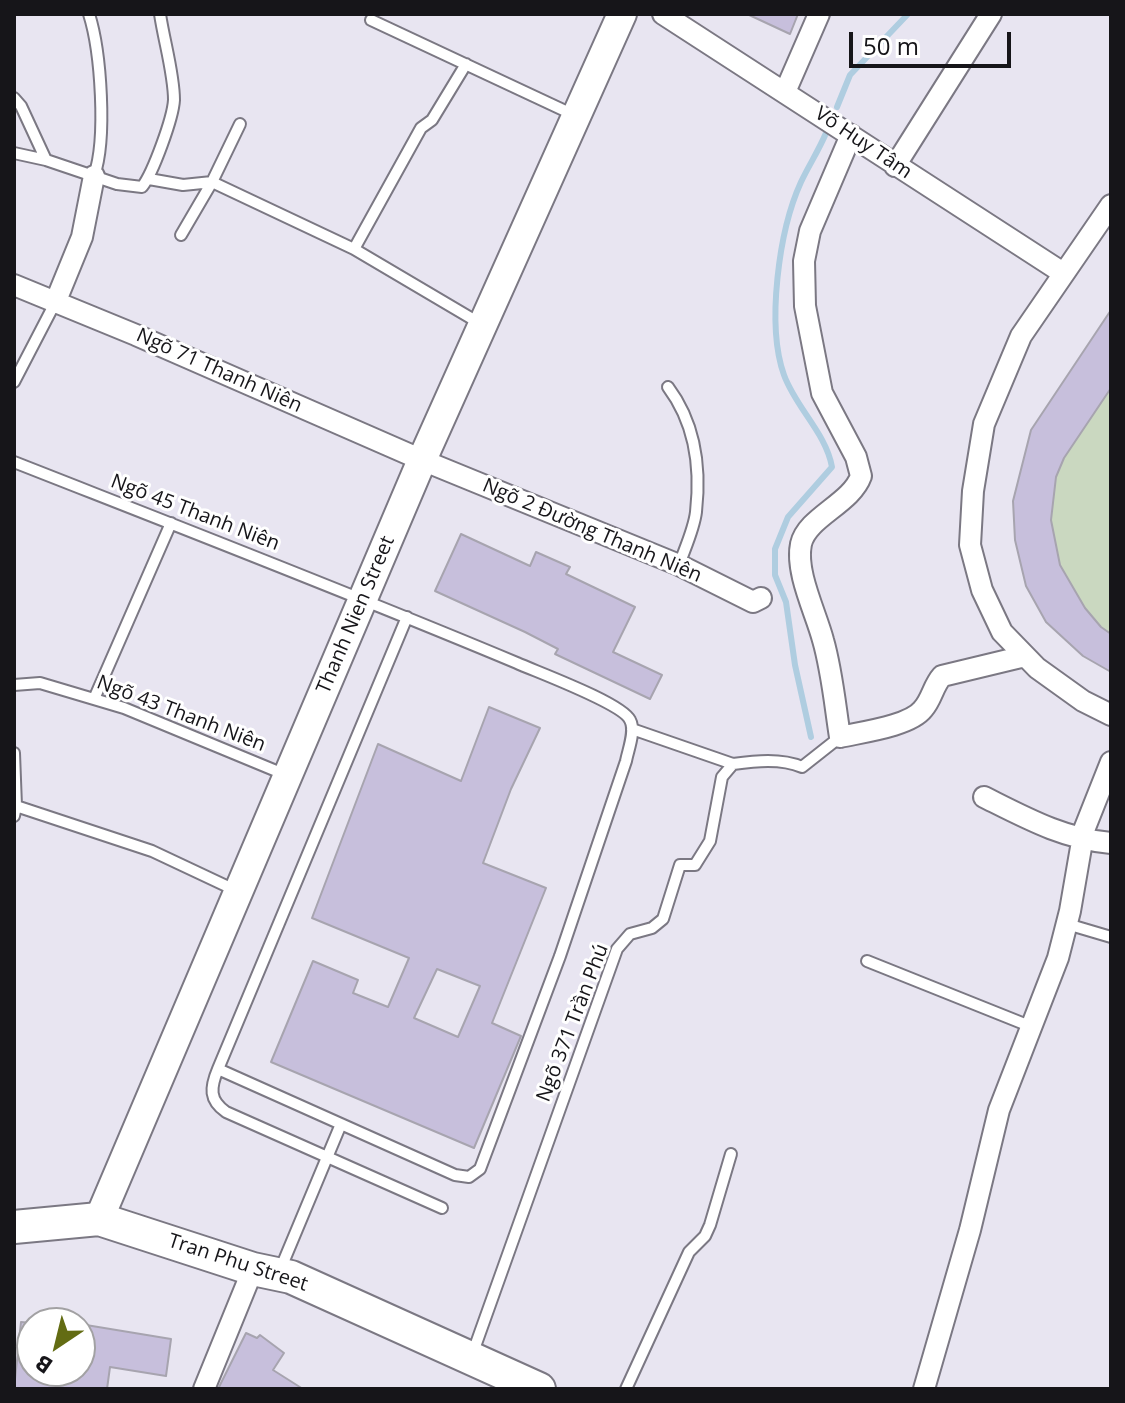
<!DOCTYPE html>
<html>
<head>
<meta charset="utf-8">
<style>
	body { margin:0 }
	#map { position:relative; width:1125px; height:1403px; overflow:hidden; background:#e8e5f1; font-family:"Open Sans",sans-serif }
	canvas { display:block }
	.frame { position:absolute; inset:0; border:16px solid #161519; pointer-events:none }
	.north { position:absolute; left:16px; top:1307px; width:80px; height:80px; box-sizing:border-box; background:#fff; border:2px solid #a2a1a3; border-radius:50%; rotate:215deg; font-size:22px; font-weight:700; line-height:32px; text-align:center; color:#161519 }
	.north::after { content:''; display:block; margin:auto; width:28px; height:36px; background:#636c13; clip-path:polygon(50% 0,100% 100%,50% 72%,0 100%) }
	.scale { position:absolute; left:849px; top:32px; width:162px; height:36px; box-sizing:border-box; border:4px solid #161519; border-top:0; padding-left:10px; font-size:24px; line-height:28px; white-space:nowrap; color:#161519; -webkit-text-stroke:6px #fff; paint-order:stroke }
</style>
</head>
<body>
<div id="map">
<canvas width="1125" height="1403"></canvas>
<div class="frame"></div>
<div class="north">B</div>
<div class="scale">50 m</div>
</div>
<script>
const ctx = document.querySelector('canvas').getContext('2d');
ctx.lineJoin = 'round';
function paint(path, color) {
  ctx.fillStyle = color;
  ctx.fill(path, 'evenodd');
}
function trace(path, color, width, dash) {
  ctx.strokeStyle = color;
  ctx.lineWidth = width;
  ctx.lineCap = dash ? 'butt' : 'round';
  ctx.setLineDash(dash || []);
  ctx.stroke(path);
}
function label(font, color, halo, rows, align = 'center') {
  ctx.font = font + ' "Open Sans",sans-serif';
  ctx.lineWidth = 6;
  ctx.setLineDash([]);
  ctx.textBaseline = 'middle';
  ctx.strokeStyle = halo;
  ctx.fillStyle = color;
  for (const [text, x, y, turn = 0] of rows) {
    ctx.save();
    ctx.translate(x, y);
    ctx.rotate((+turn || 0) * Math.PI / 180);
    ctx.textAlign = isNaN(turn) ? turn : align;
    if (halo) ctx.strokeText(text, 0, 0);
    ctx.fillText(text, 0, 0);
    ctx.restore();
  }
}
paint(new Path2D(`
	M 1111,310 L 1111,672 L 1083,656 L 1046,622 L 1026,586 L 1015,540 L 1013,501 L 1034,425 Z`), '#cad8c0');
trace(new Path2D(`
	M 837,107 L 850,75 L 908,14
	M 811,737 L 795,665 L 786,602 L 775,575 L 775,549 L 788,517 L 832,467 C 826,433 796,408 784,375 C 766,325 779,230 801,182 C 809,165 819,150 826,133`), '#afcde0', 6);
const building = new Path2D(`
	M 747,14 L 798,14 L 790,34 Z
	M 1111,310 L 1111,388 L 1064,458 L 1056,477 L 1051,520 L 1060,565 L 1085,608 L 1101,627 L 1111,634 L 1111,672 L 1083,656 L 1046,622 L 1026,586 L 1015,540 L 1013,501 L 1031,430 Z
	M 461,534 L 530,566 L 536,552 L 570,567 L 566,574 L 635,607 L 613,652 L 662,675 L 650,699 L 555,654 L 558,649 L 525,632 L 435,591 Z
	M 489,707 L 540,728 L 511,789 L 483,863 L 546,888 L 492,1023 L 521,1036 L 474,1148 L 271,1062 L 313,961 L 358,980 L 353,993 L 388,1007 L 409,958 L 312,918 L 378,744 L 461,781 ZM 437,969 L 480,986 L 458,1037 L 414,1018 Z
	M 21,1322 L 32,1323 L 32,1371 L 80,1371 L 80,1324 L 171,1339 L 166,1376 L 110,1367 L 107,1389 L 14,1389 Z
	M 246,1333 L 257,1338 L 260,1335 L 284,1353 L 273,1370 L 303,1389 L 218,1389 Z`);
paint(building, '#c7bfdc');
trace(building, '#a7a4af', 2);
const lane = new Path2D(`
	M 89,14 C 101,52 107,139 94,176
	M 371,20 L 574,115
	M 14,98 L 21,106 L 46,160 L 117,184 L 142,187 C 153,173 173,118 174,100 C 174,74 164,41 160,14
	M 14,153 L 46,160
	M 149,179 L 183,185 L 212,182 L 354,249 L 481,324
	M 181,235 L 212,182 L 240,124
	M 354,249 L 421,128 L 432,120 L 466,64
	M 14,382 L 55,303
	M 668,387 C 695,423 701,468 696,512 C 694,529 685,548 679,565
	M 14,462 C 182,528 350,593 517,663 C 537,672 622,703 630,720 C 636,731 628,750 626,761 L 560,956 L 480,1169 L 469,1177 L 455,1175 L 218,1069
	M 407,617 L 218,1069 C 210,1088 209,1100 226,1112 L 442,1208
	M 14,685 L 40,683 L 124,708 L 286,775
	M 94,699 L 171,523
	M 632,729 L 733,764
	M 14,753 L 16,806 L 14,816
	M 16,806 L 152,851 L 237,891
	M 1067,924 L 1111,937
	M 867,961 L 1032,1027
	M 280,1270 L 341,1124
	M 472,1355 L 617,949 L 630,934 L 652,928 L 663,919 L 680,865 L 695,865 L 710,841 L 722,777 L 733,764 C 755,761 781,758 802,767 L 840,737
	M 626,1389 L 689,1252 L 705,1236 L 710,1225 L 731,1154`);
const street = new Path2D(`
	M 663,14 L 1063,273
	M 785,92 L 819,14
	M 851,135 L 810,231 L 804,261 L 805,306 L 822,393 L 856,457 L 861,476 C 851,504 807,517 801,544 C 795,572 816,613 823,640 C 832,671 835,705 840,737 C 862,732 910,726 923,709 C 932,699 933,686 942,676 L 1025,656
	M 895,166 L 991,14
	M 1111,205 L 1021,336 L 984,424 L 973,491 L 970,545 L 982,590 L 1002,632 L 1037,668 L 1083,701 L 1111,715
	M 14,285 L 136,335 L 422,460 L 679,565 L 753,602 L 761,598
	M 55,303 L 82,237 L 94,176
	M 984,797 C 1026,818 1064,839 1111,843
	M 204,1389 L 253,1269
	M 924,1389 L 970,1230 L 999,1110 L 1058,958 L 1070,911 L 1084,830 L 1111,762`);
const secondary = new Path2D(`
	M 99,1219 L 422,460 L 622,14`);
const primary = new Path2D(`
	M 14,1227 L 99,1219 L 253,1269 L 291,1277 L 539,1389`);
trace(lane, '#7b7883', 14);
trace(street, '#7b7883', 24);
trace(secondary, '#7b7883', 32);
trace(primary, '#7b7883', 36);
trace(lane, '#fff', 10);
trace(street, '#fff', 20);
trace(secondary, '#fff', 28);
trace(primary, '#fff', 32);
label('20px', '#161519', '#fff', [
	["Võ Huy Tâm",863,143,34],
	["Ngõ 71 Thanh Niên",219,371,24],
	["Ngõ 45 Thanh Niên",195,513,21],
	["Ngõ 2 Đường Thanh Niên",592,531,23],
	["Thanh Nien Street",356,615,-67],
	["Ngõ 43 Thanh Niên",181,714,21],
	["Ngõ 371 Trần Phú",573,1023,-69],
	["Tran Phu Street",238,1263,18]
]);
</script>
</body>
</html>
